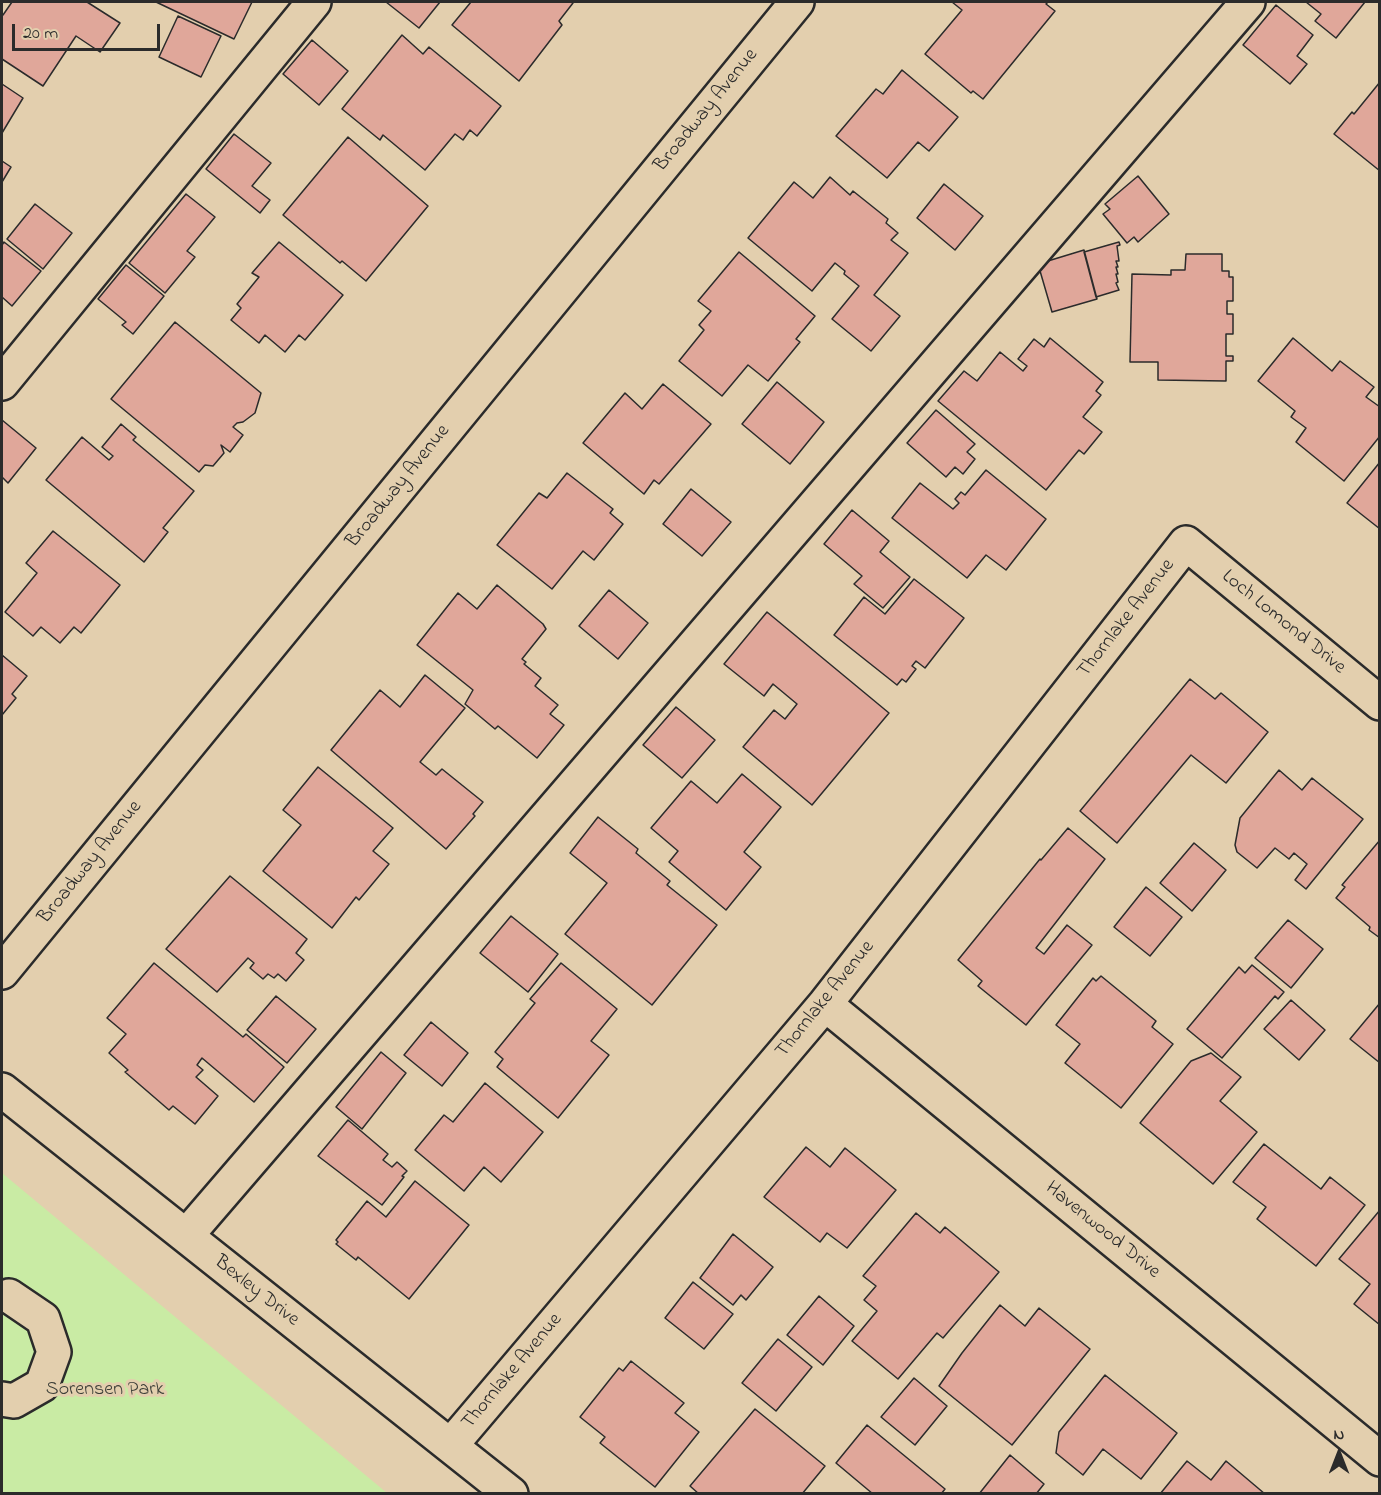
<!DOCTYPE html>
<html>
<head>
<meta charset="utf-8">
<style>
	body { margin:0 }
	#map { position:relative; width:1381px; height:1495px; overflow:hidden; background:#e3cfae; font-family:"Indie Flower",sans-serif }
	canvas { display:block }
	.frame { position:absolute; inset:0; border:3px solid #2b2b2b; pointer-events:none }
	.north { position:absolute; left:1309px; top:1423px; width:60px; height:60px; -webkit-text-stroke:4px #e3cfae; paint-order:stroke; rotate:0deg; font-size:16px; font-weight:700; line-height:24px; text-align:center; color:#2b2b2b }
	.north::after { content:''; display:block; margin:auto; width:21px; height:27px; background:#2b2b2b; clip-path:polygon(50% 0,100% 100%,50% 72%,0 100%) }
	.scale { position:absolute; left:12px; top:24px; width:148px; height:27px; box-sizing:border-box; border:3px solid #2b2b2b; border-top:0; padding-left:8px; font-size:18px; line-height:21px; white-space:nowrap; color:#2b2b2b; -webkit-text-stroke:4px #e3cfae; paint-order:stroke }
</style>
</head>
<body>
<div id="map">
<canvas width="1381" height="1495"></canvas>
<div class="frame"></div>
<div class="north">N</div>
<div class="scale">20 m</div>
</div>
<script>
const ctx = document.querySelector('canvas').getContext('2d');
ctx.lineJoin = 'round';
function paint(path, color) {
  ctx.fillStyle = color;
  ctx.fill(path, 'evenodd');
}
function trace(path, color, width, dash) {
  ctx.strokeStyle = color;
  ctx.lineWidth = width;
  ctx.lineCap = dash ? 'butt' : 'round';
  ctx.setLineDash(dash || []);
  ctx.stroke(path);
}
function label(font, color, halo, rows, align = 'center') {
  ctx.font = font + ' "Indie Flower",sans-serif';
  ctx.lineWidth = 6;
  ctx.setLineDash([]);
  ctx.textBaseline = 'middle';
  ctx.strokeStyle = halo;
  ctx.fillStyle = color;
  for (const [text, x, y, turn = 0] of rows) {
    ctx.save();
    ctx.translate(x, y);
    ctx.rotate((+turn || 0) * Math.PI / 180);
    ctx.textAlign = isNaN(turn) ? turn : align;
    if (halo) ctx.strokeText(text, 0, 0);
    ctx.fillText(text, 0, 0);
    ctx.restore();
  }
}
paint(new Path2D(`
	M 2,1173 L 387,1493 L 2,1493 Z`), '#c9eba4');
const building = new Path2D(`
	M 12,2 L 87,2 L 120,23 L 100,52 L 76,36 L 43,86 L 2,59 L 2,14 L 3,15 Z
	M 156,2 L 252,2 L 234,39 Z
	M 386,2 L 440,2 L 419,28 Z
	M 471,2 L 571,2 L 573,3 L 559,21 L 562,25 L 519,81 L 452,25 Z
	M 952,2 L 1048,2 L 1046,4 L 1055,11 L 983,99 L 973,91 L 971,93 L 925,54 L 962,10 Z
	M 1306,2 L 1365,2 L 1336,38 L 1315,21 L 1321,14 Z
	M 1276,5 L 1313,35 L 1297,56 L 1307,64 L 1290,84 L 1243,45 Z
	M 178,16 L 221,36 L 201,77 L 159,57 Z
	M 402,35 L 423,54 L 429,47 L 501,106 L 477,136 L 470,130 L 463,140 L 455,134 L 425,170 L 383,135 L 380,140 L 342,109 Z
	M 312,40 L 348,71 L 319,105 L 283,74 Z
	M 902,70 L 958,117 L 929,151 L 918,142 L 887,178 L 836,136 L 876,89 L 883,94 Z
	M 1380,82 L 1380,171 L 1334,134 L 1352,112 L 1354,114 Z
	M 2,84 L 23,98 L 2,133 Z
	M 234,134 L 271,163 L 252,186 L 270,200 L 260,213 L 206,169 Z
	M 348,137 L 428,206 L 366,281 L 342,261 L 340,263 L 283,215 Z
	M 2,161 L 11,167 L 2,182 Z
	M 1138,176 L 1169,214 L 1138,242 L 1134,237 L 1127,243 L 1103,214 L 1110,209 L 1105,204 Z
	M 830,177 L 850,195 L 853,191 L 888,219 L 886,223 L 898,233 L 891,240 L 908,253 L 874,295 L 900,316 L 871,351 L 832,319 L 859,286 L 844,274 L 845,271 L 835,263 L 812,291 L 748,238 L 794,182 L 813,198 Z
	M 944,184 L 983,216 L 955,250 L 917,218 Z
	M 186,194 L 215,217 L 187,251 L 195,257 L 165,293 L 129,263 Z
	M 35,204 L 72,233 L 43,269 L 7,239 Z
	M 4,242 L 41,271 L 12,306 L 2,297 L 2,245 Z
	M 279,242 L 343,295 L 305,340 L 299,335 L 285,352 L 265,335 L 259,343 L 231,320 L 241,308 L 237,304 L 259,277 L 252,273 Z
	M 1119,242 L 1120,245 L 1117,246 L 1119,261 L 1116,261 L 1118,267 L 1116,267 L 1118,274 L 1116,274 L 1118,282 L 1116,283 L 1119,290 L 1096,297 L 1084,252 Z
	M 1084,250 L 1097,299 L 1052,312 L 1038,264 Z
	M 739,252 L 815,316 L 796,339 L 800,342 L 768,381 L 748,365 L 722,396 L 679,361 L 704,330 L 699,325 L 711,311 L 698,301 Z
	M 1186,254 L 1222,254 L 1222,271 L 1229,271 L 1229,277 L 1233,277 L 1233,301 L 1227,301 L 1227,314 L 1233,314 L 1233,334 L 1226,334 L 1226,356 L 1233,356 L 1233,361 L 1226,361 L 1226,381 L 1158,380 L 1158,362 L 1130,362 L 1132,274 L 1171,275 L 1171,270 L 1185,270 Z
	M 126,265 L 164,296 L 133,334 L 122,325 L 126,322 L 98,299 Z
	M 175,322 L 261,393 L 255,413 L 243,422 L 237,423 L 233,427 L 243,435 L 230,452 L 221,445 L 224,453 L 213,466 L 205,465 L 199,472 L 111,399 Z
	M 1050,338 L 1103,382 L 1096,391 L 1101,395 L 1083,417 L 1102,432 L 1084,454 L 1079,450 L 1046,490 L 938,401 L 964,371 L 977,381 L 1000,352 L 1023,371 L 1027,366 L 1018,359 L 1034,339 L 1044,347 Z
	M 1293,338 L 1332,371 L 1340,361 L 1374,387 L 1366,397 L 1380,407 L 1380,436 L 1344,481 L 1296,442 L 1306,428 L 1291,417 L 1295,411 L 1258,381 Z
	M 777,382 L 824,422 L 790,464 L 742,424 Z
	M 663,384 L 711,424 L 659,484 L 654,480 L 644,494 L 583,443 L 625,393 L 642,409 Z
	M 936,410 L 975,444 L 967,452 L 975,459 L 963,474 L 955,467 L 946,477 L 907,443 Z
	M 2,420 L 36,448 L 8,483 L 2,477 Z
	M 121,424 L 136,437 L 133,440 L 194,491 L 163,528 L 168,532 L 144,562 L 46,480 L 82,437 L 109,460 L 113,456 L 102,447 Z
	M 1380,462 L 1380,529 L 1347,503 Z
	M 986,470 L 1046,519 L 1006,570 L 986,555 L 967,578 L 892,518 L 920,483 L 953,509 L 959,503 L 955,499 L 961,492 L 965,495 Z
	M 567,473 L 613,509 L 610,513 L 623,524 L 594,560 L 583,551 L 552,589 L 497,545 L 539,493 L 547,498 Z
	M 691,489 L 731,522 L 702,556 L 663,524 Z
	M 852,510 L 889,541 L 880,552 L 910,577 L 883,608 L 854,584 L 862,576 L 824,544 Z
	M 53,531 L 120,585 L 81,633 L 74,627 L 60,643 L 41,627 L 33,636 L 5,612 L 37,573 L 26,563 Z
	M 914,579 L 964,618 L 925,668 L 916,661 L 912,666 L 916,669 L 906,682 L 902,679 L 897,685 L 834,635 L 864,597 L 885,614 Z
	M 497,585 L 543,624 L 546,629 L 522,659 L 526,662 L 524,664 L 541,678 L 535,686 L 558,705 L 550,714 L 564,725 L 537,758 L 498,726 L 495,729 L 465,704 L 473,690 L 417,645 L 458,593 L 477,609 Z
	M 609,590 L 648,623 L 618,659 L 579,626 Z
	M 767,612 L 889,713 L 812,805 L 743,747 L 774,710 L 785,719 L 797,704 L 773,684 L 764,696 L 724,664 Z
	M 2,655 L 27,676 L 12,694 L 16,698 L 2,715 Z
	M 425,675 L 465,708 L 420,762 L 436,775 L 442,769 L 483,802 L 473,814 L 475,816 L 446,849 L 331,750 L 380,690 L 400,707 Z
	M 1190,679 L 1215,699 L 1221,693 L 1268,732 L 1226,783 L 1191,755 L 1117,843 L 1080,811 Z
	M 676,707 L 715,740 L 682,778 L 643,745 Z
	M 318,767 L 393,828 L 373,851 L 389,864 L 359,900 L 356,897 L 332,928 L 263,871 L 301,825 L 283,810 Z
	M 1279,770 L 1302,790 L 1312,778 L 1363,819 L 1306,889 L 1295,880 L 1307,864 L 1294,853 L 1289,859 L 1275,848 L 1257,868 L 1237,852 L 1235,845 L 1240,818 Z
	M 742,774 L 781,807 L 744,852 L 761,867 L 726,910 L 669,862 L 678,851 L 651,828 L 691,781 L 717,803 Z
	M 598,817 L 638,849 L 636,853 L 670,881 L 667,885 L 717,925 L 652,1005 L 565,934 L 607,883 L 570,853 Z
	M 1068,828 L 1105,859 L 1036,948 L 1044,954 L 1067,925 L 1092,945 L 1026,1025 L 978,986 L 982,981 L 958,960 L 1040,859 L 1041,860 Z
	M 1380,840 L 1380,938 L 1369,930 L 1370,927 L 1336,898 L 1345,887 L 1342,885 Z
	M 1194,843 L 1226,870 L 1192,911 L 1160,883 Z
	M 230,876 L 307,939 L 296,953 L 304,960 L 286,981 L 278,974 L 274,978 L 268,974 L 263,979 L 250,968 L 254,963 L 248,958 L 217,992 L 166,949 Z
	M 1146,887 L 1182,917 L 1150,956 L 1114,927 Z
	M 511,916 L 558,954 L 528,992 L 480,953 Z
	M 1288,920 L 1323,949 L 1291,988 L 1255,958 Z
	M 154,963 L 243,1037 L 246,1034 L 284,1067 L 254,1102 L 202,1058 L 197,1065 L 203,1070 L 196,1077 L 218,1096 L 195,1124 L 173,1106 L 169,1110 L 125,1072 L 128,1070 L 109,1053 L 126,1034 L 107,1018 Z
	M 561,963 L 617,1009 L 591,1041 L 609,1055 L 558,1118 L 497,1067 L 503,1059 L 495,1052 L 535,1003 L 530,999 Z
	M 1252,965 L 1284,992 L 1278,999 L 1275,996 L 1222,1058 L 1187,1029 L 1239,967 L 1245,973 Z
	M 1101,976 L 1156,1021 L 1152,1027 L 1173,1044 L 1121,1108 L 1065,1063 L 1080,1044 L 1056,1025 L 1093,978 L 1096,981 Z
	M 276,996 L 316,1029 L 287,1063 L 247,1030 Z
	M 1291,1000 L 1325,1030 L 1299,1060 L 1264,1029 Z
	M 1380,1003 L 1380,1063 L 1350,1039 Z
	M 431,1022 L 468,1053 L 442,1086 L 404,1055 Z
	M 381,1052 L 406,1073 L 362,1129 L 336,1107 Z
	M 1211,1053 L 1241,1077 L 1220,1101 L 1257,1132 L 1213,1184 L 1140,1123 L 1191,1061 Z
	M 485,1083 L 543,1132 L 501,1182 L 484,1167 L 464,1191 L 415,1150 L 444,1115 L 453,1122 Z
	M 348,1120 L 388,1154 L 383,1160 L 392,1167 L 397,1162 L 407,1171 L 402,1176 L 404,1177 L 382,1205 L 318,1156 Z
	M 1264,1144 L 1321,1189 L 1330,1177 L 1365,1205 L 1316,1266 L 1257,1219 L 1266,1207 L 1233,1182 Z
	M 806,1147 L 830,1167 L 845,1148 L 896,1190 L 847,1248 L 827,1233 L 820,1242 L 764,1197 Z
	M 415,1181 L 469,1225 L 409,1299 L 358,1257 L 356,1260 L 336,1244 L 338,1242 L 336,1240 L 367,1201 L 386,1217 Z
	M 1380,1210 L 1380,1325 L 1354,1304 L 1370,1284 L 1339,1259 Z
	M 916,1213 L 940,1233 L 945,1227 L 999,1272 L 943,1338 L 937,1333 L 898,1379 L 852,1341 L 877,1311 L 864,1300 L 876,1286 L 863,1276 Z
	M 733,1234 L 773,1267 L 746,1300 L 741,1295 L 733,1305 L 700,1278 Z
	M 693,1282 L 733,1314 L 704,1349 L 665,1318 Z
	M 819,1296 L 854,1326 L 823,1365 L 787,1335 Z
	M 1000,1305 L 1025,1326 L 1039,1308 L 1090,1349 L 1012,1445 L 939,1386 L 962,1353 Z
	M 778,1339 L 812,1367 L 776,1411 L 742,1383 Z
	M 631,1361 L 684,1403 L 675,1413 L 699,1432 L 655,1487 L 600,1443 L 605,1437 L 580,1417 L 619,1368 L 623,1371 Z
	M 1105,1375 L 1177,1433 L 1141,1479 L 1103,1449 L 1083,1475 L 1056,1453 L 1059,1432 Z
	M 914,1378 L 947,1406 L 915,1445 L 881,1417 Z
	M 755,1409 L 825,1466 L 802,1494 L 699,1494 L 690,1486 Z
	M 867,1425 L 945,1489 L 941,1494 L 873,1494 L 836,1463 Z
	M 1010,1455 L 1044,1484 L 1036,1494 L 979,1494 Z
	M 1187,1461 L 1211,1480 L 1226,1461 L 1265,1494 L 1160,1494 Z`);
paint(building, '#e0a79a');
trace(building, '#2b2b2b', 1.5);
const minor = new Path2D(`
	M 2,383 L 314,2
	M 2,972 L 797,2
	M 825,1004 L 1380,1459
	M 2,1090 L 511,1494
	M 186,1236 L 1248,2
	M 2,1399 L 14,1401 L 42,1385 L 54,1352 L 43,1319 L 9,1296
	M 451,1445 L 825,1004 L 1186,543 L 1380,703`);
trace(minor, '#2b2b2b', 38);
trace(minor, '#e3cfae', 33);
label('20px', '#2b2b2b', '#e3cfae', [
	["Broadway Avenue",707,111,-51],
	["Broadway Avenue",399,487,-51],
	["Thornlake Avenue",1127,619,-52],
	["Loch Lomond Drive",1283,623,39],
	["Broadway Avenue",91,863,-51],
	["Thornlake Avenue",826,1000,-51],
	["Havenwood Drive",1102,1231,39],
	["Bexley Drive",256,1292,38],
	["Thornlake Avenue",513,1372,-50]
]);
label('20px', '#3b3e37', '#e3cfae', [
	["Sorensen Park",105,1391]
]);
</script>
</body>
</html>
